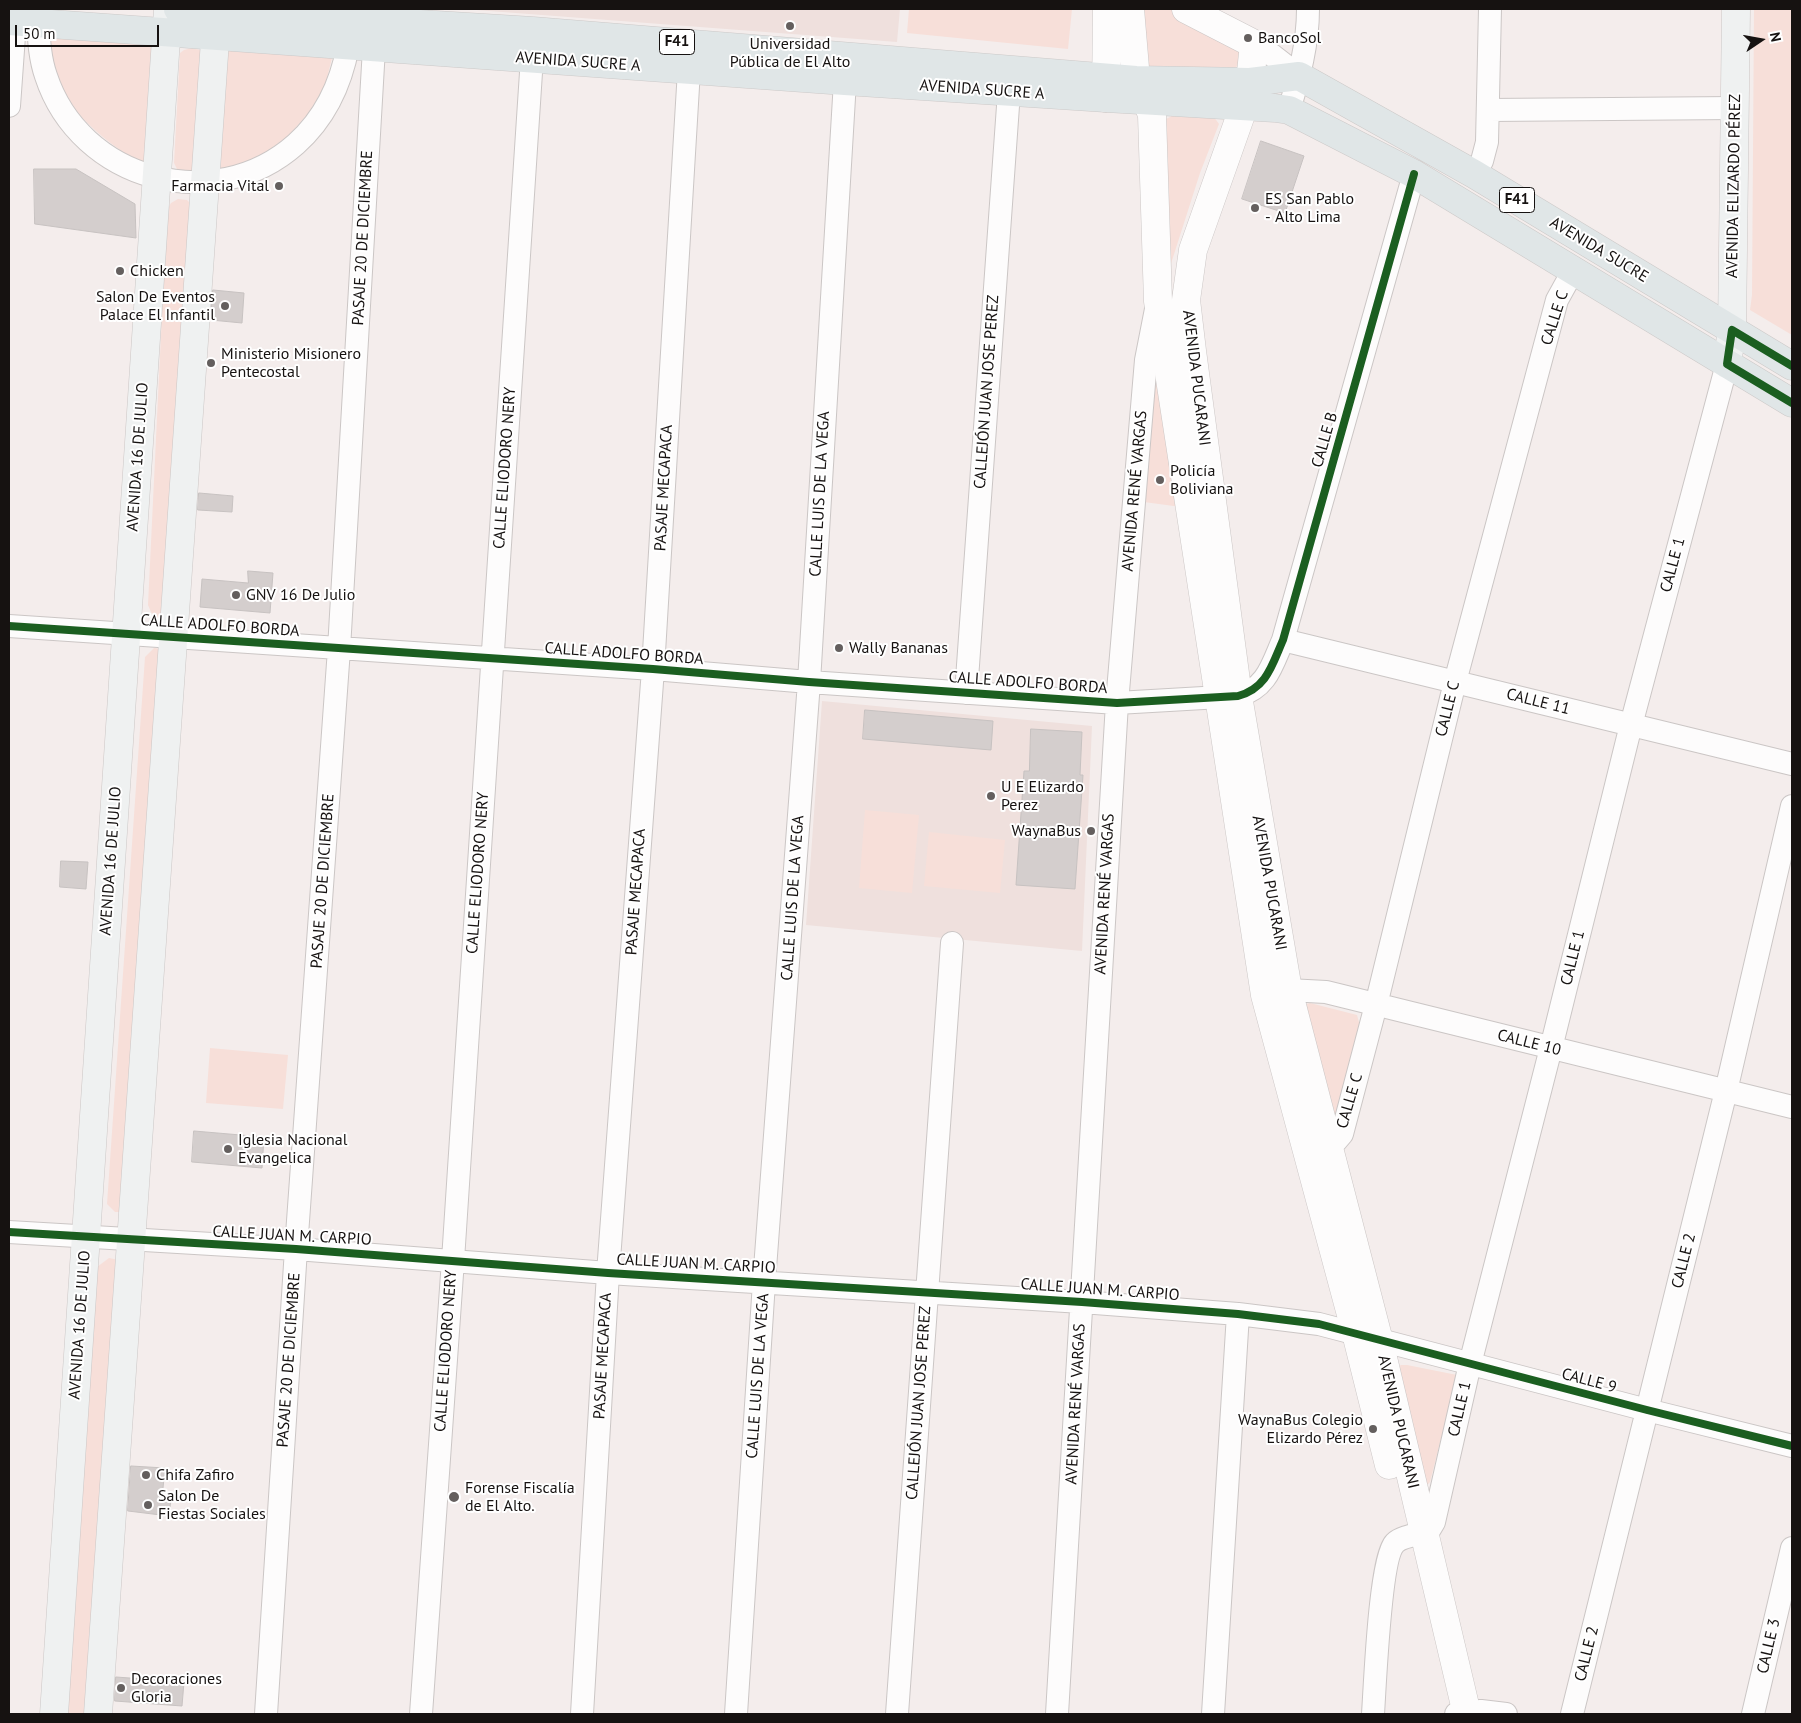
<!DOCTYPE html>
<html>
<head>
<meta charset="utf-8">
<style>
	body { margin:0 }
	#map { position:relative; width:1801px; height:1723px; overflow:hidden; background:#f4edec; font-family:"PT Sans",sans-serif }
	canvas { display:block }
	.frame { position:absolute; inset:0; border:10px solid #161211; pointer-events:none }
	.north { position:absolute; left:1736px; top:15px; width:50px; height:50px; -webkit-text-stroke:4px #fff; paint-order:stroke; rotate:78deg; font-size:14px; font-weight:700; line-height:20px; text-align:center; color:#161211 }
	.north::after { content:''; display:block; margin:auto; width:18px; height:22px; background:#161211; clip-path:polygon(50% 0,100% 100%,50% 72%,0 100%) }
	.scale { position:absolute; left:15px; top:25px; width:144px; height:22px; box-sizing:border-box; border:2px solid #161211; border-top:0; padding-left:6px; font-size:15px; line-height:18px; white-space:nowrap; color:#161211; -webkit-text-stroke:4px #fff; paint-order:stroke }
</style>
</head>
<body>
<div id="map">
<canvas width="1801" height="1723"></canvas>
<div class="frame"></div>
<div class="north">N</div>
<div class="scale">50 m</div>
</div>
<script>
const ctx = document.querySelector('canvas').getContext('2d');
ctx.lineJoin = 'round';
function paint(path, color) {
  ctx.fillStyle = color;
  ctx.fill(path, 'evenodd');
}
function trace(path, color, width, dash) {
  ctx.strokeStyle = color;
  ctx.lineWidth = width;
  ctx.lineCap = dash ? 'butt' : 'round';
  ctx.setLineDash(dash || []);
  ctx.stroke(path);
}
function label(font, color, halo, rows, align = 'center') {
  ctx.font = font + ' "PT Sans",sans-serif';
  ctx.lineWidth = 4;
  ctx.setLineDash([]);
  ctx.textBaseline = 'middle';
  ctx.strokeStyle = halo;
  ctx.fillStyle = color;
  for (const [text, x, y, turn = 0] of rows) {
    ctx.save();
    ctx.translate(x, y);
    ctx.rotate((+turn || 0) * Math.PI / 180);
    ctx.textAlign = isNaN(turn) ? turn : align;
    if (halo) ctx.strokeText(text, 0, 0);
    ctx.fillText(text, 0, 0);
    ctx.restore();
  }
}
paint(new Path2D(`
	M 463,9 L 900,9 L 897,42 Z
	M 822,701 L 1092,726 L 1082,951 L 806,925 Z`), '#efe0dd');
paint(new Path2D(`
	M 909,9 L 1072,9 L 1068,49 L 907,33 Z
	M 1137,9 L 1175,9 L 1241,49 L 1240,64 L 1232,70 L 1149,66 Z
	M 1754,9 L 1792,9 L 1792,335 L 1750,310 L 1752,295 Z
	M 48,36 L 150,42 L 156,48 L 145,165 C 115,150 73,116 59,85 C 52,69 50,53 48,36 Z
	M 192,48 L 200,50 L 203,55 L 193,171 L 178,171 L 174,163 L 180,53 L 184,50 Z
	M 229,48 L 327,53 L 332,58 L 325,86 L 308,114 L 287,137 L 262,155 L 223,173 L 216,167 L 223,53 Z
	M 1172,116 L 1214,117 L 1219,124 L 1200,173 L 1168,273 L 1162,273 L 1166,119 Z
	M 178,199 L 187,200 L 191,204 L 165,618 L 156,618 L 151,612 L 148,605 L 167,210 L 171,203 Z
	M 1152,351 L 1181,507 L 1144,502 Z
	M 154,648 L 163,649 L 123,1212 L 115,1212 L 107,1204 L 145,657 Z
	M 865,810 L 919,815 L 912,893 L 859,888 Z
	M 929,832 L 1005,840 L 1000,893 L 924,886 Z
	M 1310,1003 L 1357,1015 L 1360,1026 L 1336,1115 L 1334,1117 L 1303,1005 Z
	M 210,1048 L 288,1055 L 283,1109 L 206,1103 Z
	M 109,1258 L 119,1260 L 92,1714 L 65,1714 L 97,1267 Z
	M 1401,1365 L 1407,1365 L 1457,1375 L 1430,1482 L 1427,1485 L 1398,1367 Z`), '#f7dfd9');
const building = new Path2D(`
	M 1261,141 L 1304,156 L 1285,213 L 1242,199 Z
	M 34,169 L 76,169 L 135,204 L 136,238 L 35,224 Z
	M 213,290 L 244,293 L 242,323 L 211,320 Z
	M 199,493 L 233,496 L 232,512 L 198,510 Z
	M 248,571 L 273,573 L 270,613 L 200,607 L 202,579 L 248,583 Z
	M 865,710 L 993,721 L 991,750 L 863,739 Z
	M 1031,729 L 1082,732 L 1080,775 L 1083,775 L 1075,889 L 1016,885 L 1024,771 L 1029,771 Z
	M 61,861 L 88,862 L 86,889 L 60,887 Z
	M 194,1131 L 264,1137 L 262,1168 L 192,1162 Z
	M 131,1466 L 165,1468 L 162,1498 L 171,1499 L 169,1516 L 128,1511 Z
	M 116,1677 L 184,1682 L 182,1706 L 115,1701 Z`);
paint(building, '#d4cecd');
trace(building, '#c7c2c1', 1);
const minor = new Path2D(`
	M 38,23 C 39,41 40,59 46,76 C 80,180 214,217 296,144 C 325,118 341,84 348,46
	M 1254,44 L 1272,55 L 1299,76
	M 9,106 L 15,22
	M 1289,110 C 1299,77 1308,44 1308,9
	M 1489,110 L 1735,108
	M 1474,174 L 1482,161 L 1487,142 L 1490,9
	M 9,626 L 653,669 L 809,682 L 1117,703 L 1238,696 C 1267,688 1272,665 1283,640 L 1414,174
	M 1283,640 L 1792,764
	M 966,693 L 1009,92
	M 1273,994 L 1288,990 L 1326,992 L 1792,1107
	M 1328,1143 L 1336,1141 L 1342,1134 L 1376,1005 L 1455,682 L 1557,300 L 1573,271
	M 9,1232 L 296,1249 L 608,1273 L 1082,1302 L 1238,1314 L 1319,1324 L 1647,1410 L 1792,1446
	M 266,1714 L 296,1249 L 339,649 L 374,48
	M 421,1714 L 453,1260 L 533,42
	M 582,1714 L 608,1273 L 653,669 L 689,70
	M 736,1714 L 764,1282 L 809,682 L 845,81
	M 897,1714 L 952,943
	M 1057,1714 L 1117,703 L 1146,360 L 1156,309
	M 1213,1714 L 1238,1314
	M 1373,1714 C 1375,1685 1380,1558 1395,1543 C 1402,1536 1418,1535 1428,1532 L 1434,1522 L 1470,1364 L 1551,1048 L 1631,725 L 1727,364
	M 1456,1714 L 1481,1711 L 1506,1714
	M 1572,1714 L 1726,1091 L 1792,806
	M 1753,1714 L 1792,1548`);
const tertiary = new Path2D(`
	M 1130,9 L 1136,80 L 1147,101 L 1152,115 L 1158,301 L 1265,995 L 1356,1333 L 1389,1465
	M 1186,9 L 1254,44 L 1250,82 L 1244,106 L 1193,250 L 1186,300 L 1192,351 L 1238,696 L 1288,990 L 1379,1341 L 1467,1714
	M 1106,98 L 1107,9`);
const secondary = new Path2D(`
	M 1727,364 L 1732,330 L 1736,9
	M 54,1714 L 168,9
	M 98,1714 L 217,12`);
const primary = new Path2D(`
	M 178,9 L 533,31 L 1136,80 L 1250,82 L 1299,76 L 1474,174 L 1792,366
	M 9,21 L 845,81 L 1106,98 L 1275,108 L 1289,110 L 1414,174 L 1792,403`);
trace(minor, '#cbc6c5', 24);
trace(tertiary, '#cbc6c5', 29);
trace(secondary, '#cbc6c5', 29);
trace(primary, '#ccc9c8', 29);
trace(minor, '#fdfcfc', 22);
trace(tertiary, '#fdfcfc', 28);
trace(secondary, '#eff1f1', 28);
trace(primary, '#e0e6e7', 28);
trace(new Path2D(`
	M 1792,366 L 1732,330 L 1727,364 L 1792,403
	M 9,626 L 653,669 L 809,682 L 1117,703 L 1238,696 C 1267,688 1272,665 1283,640 L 1414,174
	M 9,1232 L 296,1249 L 608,1273 L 1082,1302 L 1238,1314 L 1319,1324 L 1647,1410 L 1792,1446`), '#1b5e20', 8);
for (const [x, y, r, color] of [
	[790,26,5,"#645f5e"],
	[1248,38,5,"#645f5e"],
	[279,186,5,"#645f5e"],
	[1255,208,5,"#645f5e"],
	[120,271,5,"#645f5e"],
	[225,306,5,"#645f5e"],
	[211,363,5,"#645f5e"],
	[1160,480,5,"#645f5e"],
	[236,595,5,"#645f5e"],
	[839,648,5,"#645f5e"],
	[991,796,5,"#645f5e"],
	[1091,831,5,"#645f5e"],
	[228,1149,5,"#645f5e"],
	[1373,1429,5,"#645f5e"],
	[146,1475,5,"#645f5e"],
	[454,1497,6,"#645f5e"],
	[148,1505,5,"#645f5e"],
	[121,1688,5,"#645f5e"]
]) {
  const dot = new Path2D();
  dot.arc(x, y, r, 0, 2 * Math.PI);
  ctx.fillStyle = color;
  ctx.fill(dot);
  trace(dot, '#fff', 2);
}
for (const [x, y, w] of [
	[677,42,35],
	[1517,200,35]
]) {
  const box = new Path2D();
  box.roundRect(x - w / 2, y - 12.5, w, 25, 4);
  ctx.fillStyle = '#fff';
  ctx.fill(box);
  trace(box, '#161211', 1);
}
label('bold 15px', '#161211', null, [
	["F41",677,42],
	["F41",1517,200]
]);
label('16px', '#161211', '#fff', [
	["BancoSol",1258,38],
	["Universidad",790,44,"center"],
	["Pública de El Alto",790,62,"center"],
	["Farmacia Vital",269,186,"right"],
	["ES San Pablo",1265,199],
	["- Alto Lima",1265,217],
	["Chicken",130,271],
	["Salon De Eventos",215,297,"right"],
	["Palace El Infantil",215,315,"right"],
	["Ministerio Misionero",221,354],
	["Pentecostal",221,372],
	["Policía",1170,471],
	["Boliviana",1170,489],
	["GNV 16 De Julio",246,595],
	["Wally Bananas",849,648],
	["U E Elizardo",1001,787],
	["Perez",1001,805],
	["WaynaBus",1081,831,"right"],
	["Iglesia Nacional",238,1140],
	["Evangelica",238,1158],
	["WaynaBus Colegio",1363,1420,"right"],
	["Elizardo Pérez",1363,1438,"right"],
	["Chifa Zafiro",156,1475],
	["Forense Fiscalía",465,1488],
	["de El Alto.",465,1506],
	["Salon De",158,1496],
	["Fiestas Sociales",158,1514],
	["Decoraciones",131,1679],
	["Gloria",131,1697]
], 'left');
label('16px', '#161211', '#fff', [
	["AVENIDA SUCRE A",578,62,4],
	["AVENIDA SUCRE A",982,90,4],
	["AVENIDA ELIZARDO PÉREZ",1734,186,-89],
	["PASAJE 20 DE DICIEMBRE",363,238,-87],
	["AVENIDA SUCRE",1599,250,31],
	["CALLE C",1555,318,-72],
	["AVENIDA PUCARANI",1196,378,83],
	["CALLEJÓN JUAN JOSE PEREZ",987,392,-86],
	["CALLE B",1325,440,-74],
	["AVENIDA 16 DE JULIO",138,457,-86],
	["CALLE ELIODORO NERY",505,468,-86],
	["PASAJE MECAPACA",664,488,-87],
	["AVENIDA RENÉ VARGAS",1135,491,-85],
	["CALLE LUIS DE LA VEGA",820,494,-87],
	["CALLE 1",1673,565,-75],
	["CALLE ADOLFO BORDA",220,626,4],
	["CALLE ADOLFO BORDA",624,654,4],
	["CALLE ADOLFO BORDA",1028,683,4],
	["CALLE 11",1538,702,14],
	["CALLE C",1448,709,-76],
	["AVENIDA 16 DE JULIO",111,861,-86],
	["CALLE ELIODORO NERY",478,873,-86],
	["PASAJE 20 DE DICIEMBRE",323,881,-86],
	["AVENIDA PUCARANI",1269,883,80],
	["PASAJE MECAPACA",636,892,-86],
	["AVENIDA RENÉ VARGAS",1105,894,-87],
	["CALLE LUIS DE LA VEGA",793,898,-86],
	["CALLE 1",1573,958,-76],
	["CALLE 10",1529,1043,14],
	["CALLE C",1350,1101,-74],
	["CALLE JUAN M. CARPIO",292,1236,3],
	["CALLE 2",1684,1261,-76],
	["CALLE JUAN M. CARPIO",696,1264,3],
	["CALLE JUAN M. CARPIO",1100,1290,4],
	["AVENIDA 16 DE JULIO",80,1325,-86],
	["CALLE ELIODORO NERY",446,1351,-86],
	["PASAJE MECAPACA",603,1356,-87],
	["PASAJE 20 DE DICIEMBRE",289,1360,-86],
	["CALLE LUIS DE LA VEGA",758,1376,-86],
	["CALLE 9",1589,1381,15],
	["CALLEJÓN JUAN JOSE PEREZ",919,1403,-86],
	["AVENIDA RENÉ VARGAS",1076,1404,-87],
	["CALLE 1",1460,1409,-77],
	["AVENIDA PUCARANI",1398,1422,77],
	["CALLE 3",1769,1646,-77],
	["CALLE 2",1587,1654,-76]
]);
</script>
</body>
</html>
